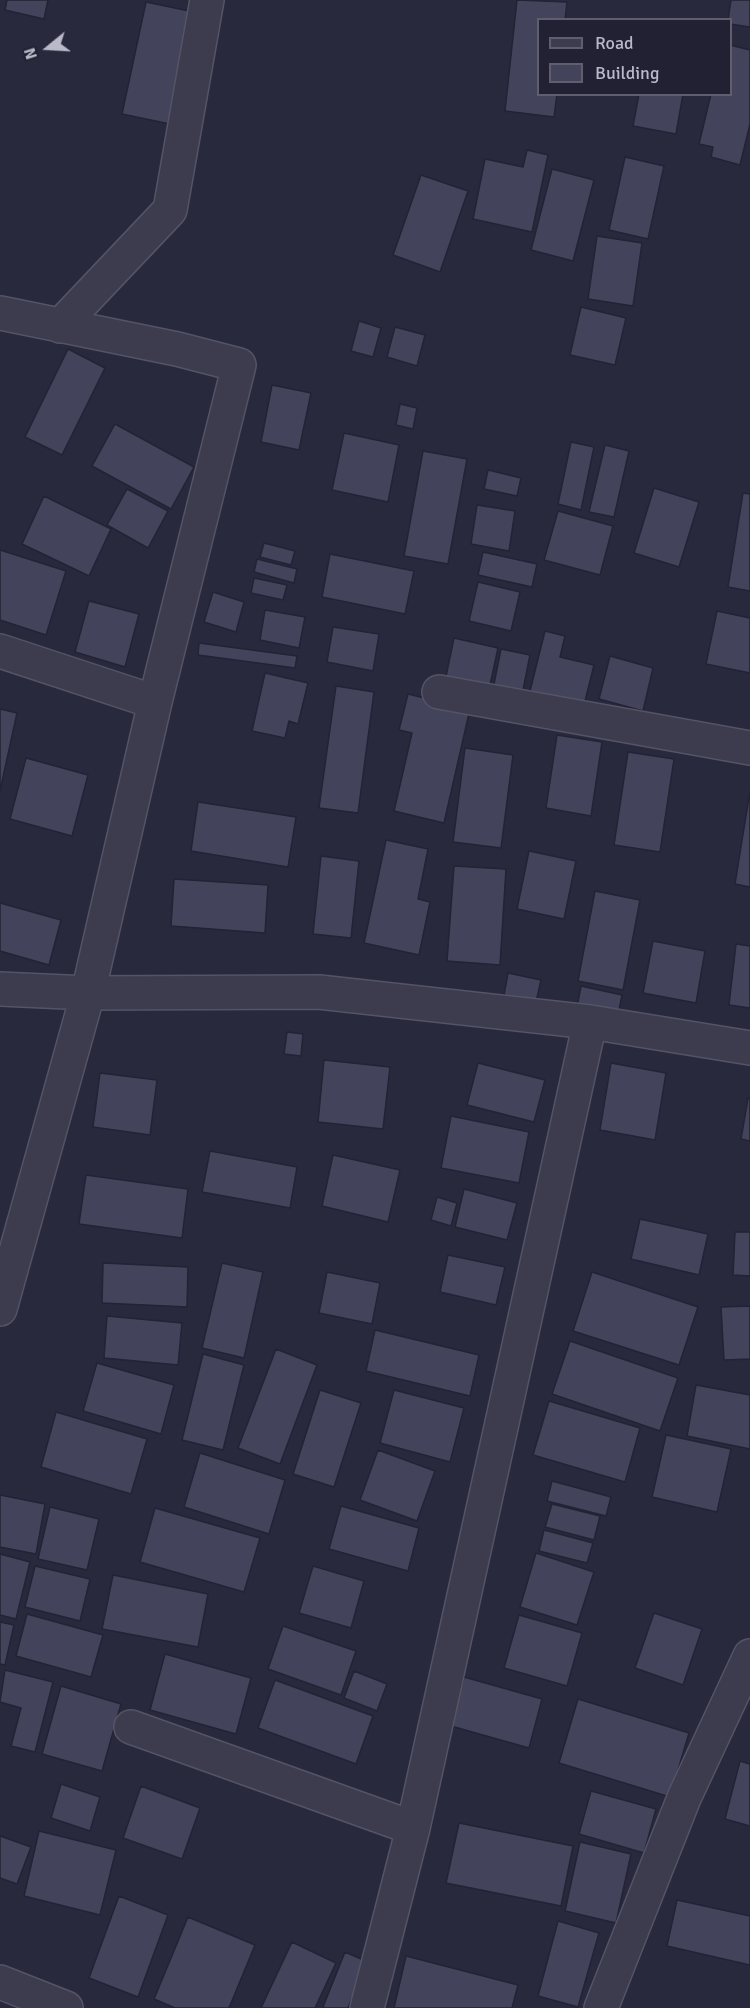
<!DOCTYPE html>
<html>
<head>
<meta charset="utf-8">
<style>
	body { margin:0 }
	#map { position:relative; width:750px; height:2008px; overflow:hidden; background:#29293e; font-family:Signika,sans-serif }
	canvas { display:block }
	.legend { position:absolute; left:537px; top:18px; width:195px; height:78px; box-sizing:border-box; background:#212133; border:2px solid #5e5e6f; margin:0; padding:8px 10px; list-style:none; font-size:18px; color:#b9b9c9 }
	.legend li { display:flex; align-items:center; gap:12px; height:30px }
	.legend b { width:30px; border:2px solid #5e5e6f }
	.north { position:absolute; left:18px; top:18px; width:60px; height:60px; -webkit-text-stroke:4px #212133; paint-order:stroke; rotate:252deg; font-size:16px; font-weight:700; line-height:24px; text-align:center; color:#b9b9c9 }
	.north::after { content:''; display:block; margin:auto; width:21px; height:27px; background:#b9b9c9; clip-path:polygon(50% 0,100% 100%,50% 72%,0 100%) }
</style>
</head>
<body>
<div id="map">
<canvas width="750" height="2008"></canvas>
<ul class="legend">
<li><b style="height:8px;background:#3c3c4e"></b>Road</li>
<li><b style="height:16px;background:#43435b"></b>Building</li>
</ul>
<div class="north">N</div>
</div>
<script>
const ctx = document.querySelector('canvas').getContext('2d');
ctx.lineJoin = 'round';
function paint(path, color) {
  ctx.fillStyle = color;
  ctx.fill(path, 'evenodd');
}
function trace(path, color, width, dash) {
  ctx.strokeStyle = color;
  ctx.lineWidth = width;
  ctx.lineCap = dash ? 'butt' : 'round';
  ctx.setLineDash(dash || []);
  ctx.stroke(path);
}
const building = new Path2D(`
	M 7,0 L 48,0 L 44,19 L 5,10 Z
	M 517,0 L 567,2 L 565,20 L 538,20 L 538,94 L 557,94 L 554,117 L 505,111 Z
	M 731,0 L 750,0 L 750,27 L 730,24 L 728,20 Z
	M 146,2 L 194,12 L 170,124 L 122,114 Z
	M 730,45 L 750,50 L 750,124 L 740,165 L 711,157 L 713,147 L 699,144 L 711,94 L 730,94 Z
	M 639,94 L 683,94 L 676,134 L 633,126 Z
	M 527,150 L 548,155 L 532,232 L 473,219 L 485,159 L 523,167 Z
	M 625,157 L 664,166 L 648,239 L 609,230 Z
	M 552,169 L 594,180 L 573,261 L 531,250 Z
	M 421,175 L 468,191 L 440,272 L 393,255 Z
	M 597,236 L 642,243 L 633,306 L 588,299 Z
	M 581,307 L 626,318 L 615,365 L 570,355 Z
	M 359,321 L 381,328 L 373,357 L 351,351 Z
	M 395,327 L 425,335 L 417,366 L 387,357 Z
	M 68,349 L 105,368 L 62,455 L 25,437 Z
	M 272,385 L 311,393 L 299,450 L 261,442 Z
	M 400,404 L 417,408 L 413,429 L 396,425 Z
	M 115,424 L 194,467 L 171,509 L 92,466 Z
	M 344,433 L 399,445 L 388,502 L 332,490 Z
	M 571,442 L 594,447 L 581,510 L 558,504 Z
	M 605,445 L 629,451 L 614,517 L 589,512 Z
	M 423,451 L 467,459 L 448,564 L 404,556 Z
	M 488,470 L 521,478 L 517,496 L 484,489 Z
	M 654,488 L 699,502 L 679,567 L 634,553 Z
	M 127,489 L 168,511 L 148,548 L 107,525 Z
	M 743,493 L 750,494 L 750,591 L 728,587 Z
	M 44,496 L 111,529 L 89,576 L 22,544 Z
	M 477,505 L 515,511 L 509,551 L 471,544 Z
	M 558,511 L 613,526 L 600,575 L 544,560 Z
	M 264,543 L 295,551 L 291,565 L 260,557 Z
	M 0,550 L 66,571 L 46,635 L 0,620 Z
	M 483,552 L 537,564 L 532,587 L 478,575 Z
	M 330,554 L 414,571 L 405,614 L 322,597 Z
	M 257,559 L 297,569 L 294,583 L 254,572 Z
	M 254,578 L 287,585 L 283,600 L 251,593 Z
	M 478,582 L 520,592 L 511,631 L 469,621 Z
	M 213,592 L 244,602 L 236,632 L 204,622 Z
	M 89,601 L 139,614 L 125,667 L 75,652 Z
	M 265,610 L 305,617 L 299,648 L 260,640 Z
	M 717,611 L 750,618 L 750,673 L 706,664 Z
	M 333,627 L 379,634 L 373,671 L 327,662 Z
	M 545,631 L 565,636 L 560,657 L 594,665 L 584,705 L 530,691 Z
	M 454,638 L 498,648 L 489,690 L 445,681 Z
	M 199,643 L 297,656 L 295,668 L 198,655 Z
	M 501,649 L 530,655 L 522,695 L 493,689 Z
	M 610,656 L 653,668 L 643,711 L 599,699 Z
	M 265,673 L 308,683 L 298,724 L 289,721 L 285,738 L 252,731 Z
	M 336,686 L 374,692 L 358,813 L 319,808 Z
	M 408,694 L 470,709 L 444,823 L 394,811 L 412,733 L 399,730 Z
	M 0,709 L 17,713 L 0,791 Z
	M 557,735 L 602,742 L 591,816 L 546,808 Z
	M 465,748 L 513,755 L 501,848 L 453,842 Z
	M 628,752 L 674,759 L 660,852 L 614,845 Z
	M 26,758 L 88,775 L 72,836 L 10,819 Z
	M 750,791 L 750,887 L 735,884 Z
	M 198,802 L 296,817 L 288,867 L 191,851 Z
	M 386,840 L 428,849 L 418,899 L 430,902 L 419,955 L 364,943 Z
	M 529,851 L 576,861 L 564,919 L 517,909 Z
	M 321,856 L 359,861 L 351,938 L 313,934 Z
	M 454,866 L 506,869 L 500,965 L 447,961 Z
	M 174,879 L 268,885 L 265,933 L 171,926 Z
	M 595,891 L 640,900 L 623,990 L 578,981 Z
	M 0,903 L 61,920 L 49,965 L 0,951 Z
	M 653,941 L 705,951 L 696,1003 L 643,993 Z
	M 736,944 L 750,946 L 750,1008 L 729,1005 Z
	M 508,973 L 541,980 L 536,1002 L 504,995 Z
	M 581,986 L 622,995 L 618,1015 L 577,1007 Z
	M 287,1032 L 303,1034 L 301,1056 L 284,1054 Z
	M 324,1060 L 390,1067 L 383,1129 L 318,1122 Z
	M 478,1063 L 545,1080 L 534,1122 L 467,1105 Z
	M 611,1063 L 666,1073 L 655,1140 L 600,1130 Z
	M 100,1073 L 157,1080 L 150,1135 L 93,1127 Z
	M 748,1098 L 750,1099 L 750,1141 L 741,1139 Z
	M 451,1116 L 529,1132 L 519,1183 L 441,1168 Z
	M 210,1151 L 297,1167 L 290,1208 L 202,1192 Z
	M 333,1155 L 400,1170 L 388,1222 L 322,1206 Z
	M 86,1175 L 188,1189 L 182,1238 L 79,1224 Z
	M 464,1189 L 517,1203 L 507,1240 L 455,1227 Z
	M 437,1197 L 457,1203 L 451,1226 L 431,1220 Z
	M 640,1219 L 708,1234 L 699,1275 L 631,1259 Z
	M 735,1232 L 750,1232 L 750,1276 L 733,1275 Z
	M 448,1255 L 505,1267 L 496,1305 L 440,1292 Z
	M 103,1263 L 188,1267 L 187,1307 L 102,1303 Z
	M 222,1263 L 263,1272 L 244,1358 L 202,1348 Z
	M 327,1272 L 380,1283 L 372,1324 L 319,1313 Z
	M 592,1272 L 698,1307 L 679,1365 L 573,1331 Z
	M 750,1306 L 750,1359 L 724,1360 L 721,1307 Z
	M 107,1316 L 182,1323 L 178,1365 L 104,1358 Z
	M 375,1330 L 479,1355 L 470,1396 L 366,1371 Z
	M 570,1341 L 678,1378 L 660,1431 L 552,1394 Z
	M 276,1349 L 317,1365 L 280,1464 L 238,1448 Z
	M 203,1354 L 244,1365 L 223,1450 L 182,1440 Z
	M 97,1363 L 174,1385 L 161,1434 L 83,1411 Z
	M 696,1385 L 750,1395 L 750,1449 L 687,1436 Z
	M 320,1390 L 361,1403 L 334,1487 L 293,1474 Z
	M 394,1390 L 464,1408 L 450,1462 L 380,1443 Z
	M 549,1401 L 640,1428 L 625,1482 L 533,1455 Z
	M 56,1412 L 147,1439 L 131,1494 L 41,1467 Z
	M 666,1435 L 731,1449 L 717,1512 L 652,1497 Z
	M 378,1450 L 435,1471 L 417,1521 L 360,1500 Z
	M 200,1453 L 285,1480 L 269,1534 L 184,1507 Z
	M 552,1481 L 611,1497 L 606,1516 L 547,1501 Z
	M 0,1495 L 45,1504 L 36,1554 L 0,1547 Z
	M 552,1504 L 600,1516 L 594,1540 L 545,1527 Z
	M 341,1506 L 419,1528 L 408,1571 L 329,1549 Z
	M 50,1507 L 99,1519 L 87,1570 L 38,1559 Z
	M 155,1508 L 260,1538 L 244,1592 L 140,1562 Z
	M 544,1530 L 593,1543 L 587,1563 L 539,1551 Z
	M 536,1553 L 594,1572 L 577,1625 L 520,1607 Z
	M 0,1554 L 30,1562 L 16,1619 L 0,1615 Z
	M 35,1566 L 90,1579 L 80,1621 L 25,1607 Z
	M 313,1566 L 364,1581 L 351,1628 L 299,1613 Z
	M 113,1575 L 208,1594 L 198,1647 L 102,1629 Z
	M 654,1613 L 702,1629 L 683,1685 L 635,1668 Z
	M 27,1614 L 103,1635 L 91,1677 L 16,1656 Z
	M 519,1615 L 582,1633 L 567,1686 L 504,1668 Z
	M 0,1622 L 14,1625 L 5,1665 L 0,1664 Z
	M 283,1626 L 356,1651 L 341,1695 L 268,1669 Z
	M 165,1654 L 251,1678 L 236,1734 L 150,1710 Z
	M 5,1670 L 53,1682 L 35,1752 L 11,1746 L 21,1708 L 0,1702 Z
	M 354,1671 L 387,1684 L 377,1711 L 344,1698 Z
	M 464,1677 L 542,1699 L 529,1748 L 451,1726 Z
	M 275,1680 L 373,1716 L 356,1764 L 258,1728 Z
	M 61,1686 L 121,1704 L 102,1771 L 42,1754 Z
	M 578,1699 L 689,1733 L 670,1797 L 559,1763 Z
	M 740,1761 L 750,1764 L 750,1826 L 725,1819 Z
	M 61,1784 L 100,1797 L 90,1831 L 51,1818 Z
	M 141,1786 L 200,1808 L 182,1859 L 123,1838 Z
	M 591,1791 L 656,1809 L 644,1853 L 579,1834 Z
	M 459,1823 L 573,1846 L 561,1906 L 446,1883 Z
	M 39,1831 L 116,1850 L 100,1915 L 24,1896 Z
	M 0,1836 L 31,1847 L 17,1884 L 0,1878 Z
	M 580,1842 L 631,1854 L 616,1923 L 565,1911 Z
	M 119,1896 L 168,1915 L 138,1997 L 89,1978 Z
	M 677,1900 L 750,1916 L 750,1965 L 667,1946 Z
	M 188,1917 L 255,1945 L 229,2008 L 175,2008 L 154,1999 Z
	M 558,1921 L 599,1933 L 578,2007 L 538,1996 Z
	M 292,1942 L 336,1963 L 315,2008 L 261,2008 Z
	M 345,1952 L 366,1961 L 348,2008 L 325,2008 L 323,2007 Z
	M 406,1956 L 518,1985 L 512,2008 L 394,2008 Z`);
paint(building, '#43435b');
trace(building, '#232335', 1.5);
const minor = new Path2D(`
	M 0,313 L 177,349 L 239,365 L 155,702 L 88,993 L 0,1309
	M 60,326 L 170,210 L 207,0
	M 0,651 L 155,702
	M 439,692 L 750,748
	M 0,989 L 88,993 L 319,992 L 590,1022 L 750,1048
	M 131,1727 L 413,1828
	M 0,1982 L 66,2008
	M 367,2008 L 413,1828 L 590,1022
	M 601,2008 L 684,1798 L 750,1656`);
trace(minor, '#545466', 36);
trace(minor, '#3c3c4e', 33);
</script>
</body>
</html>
